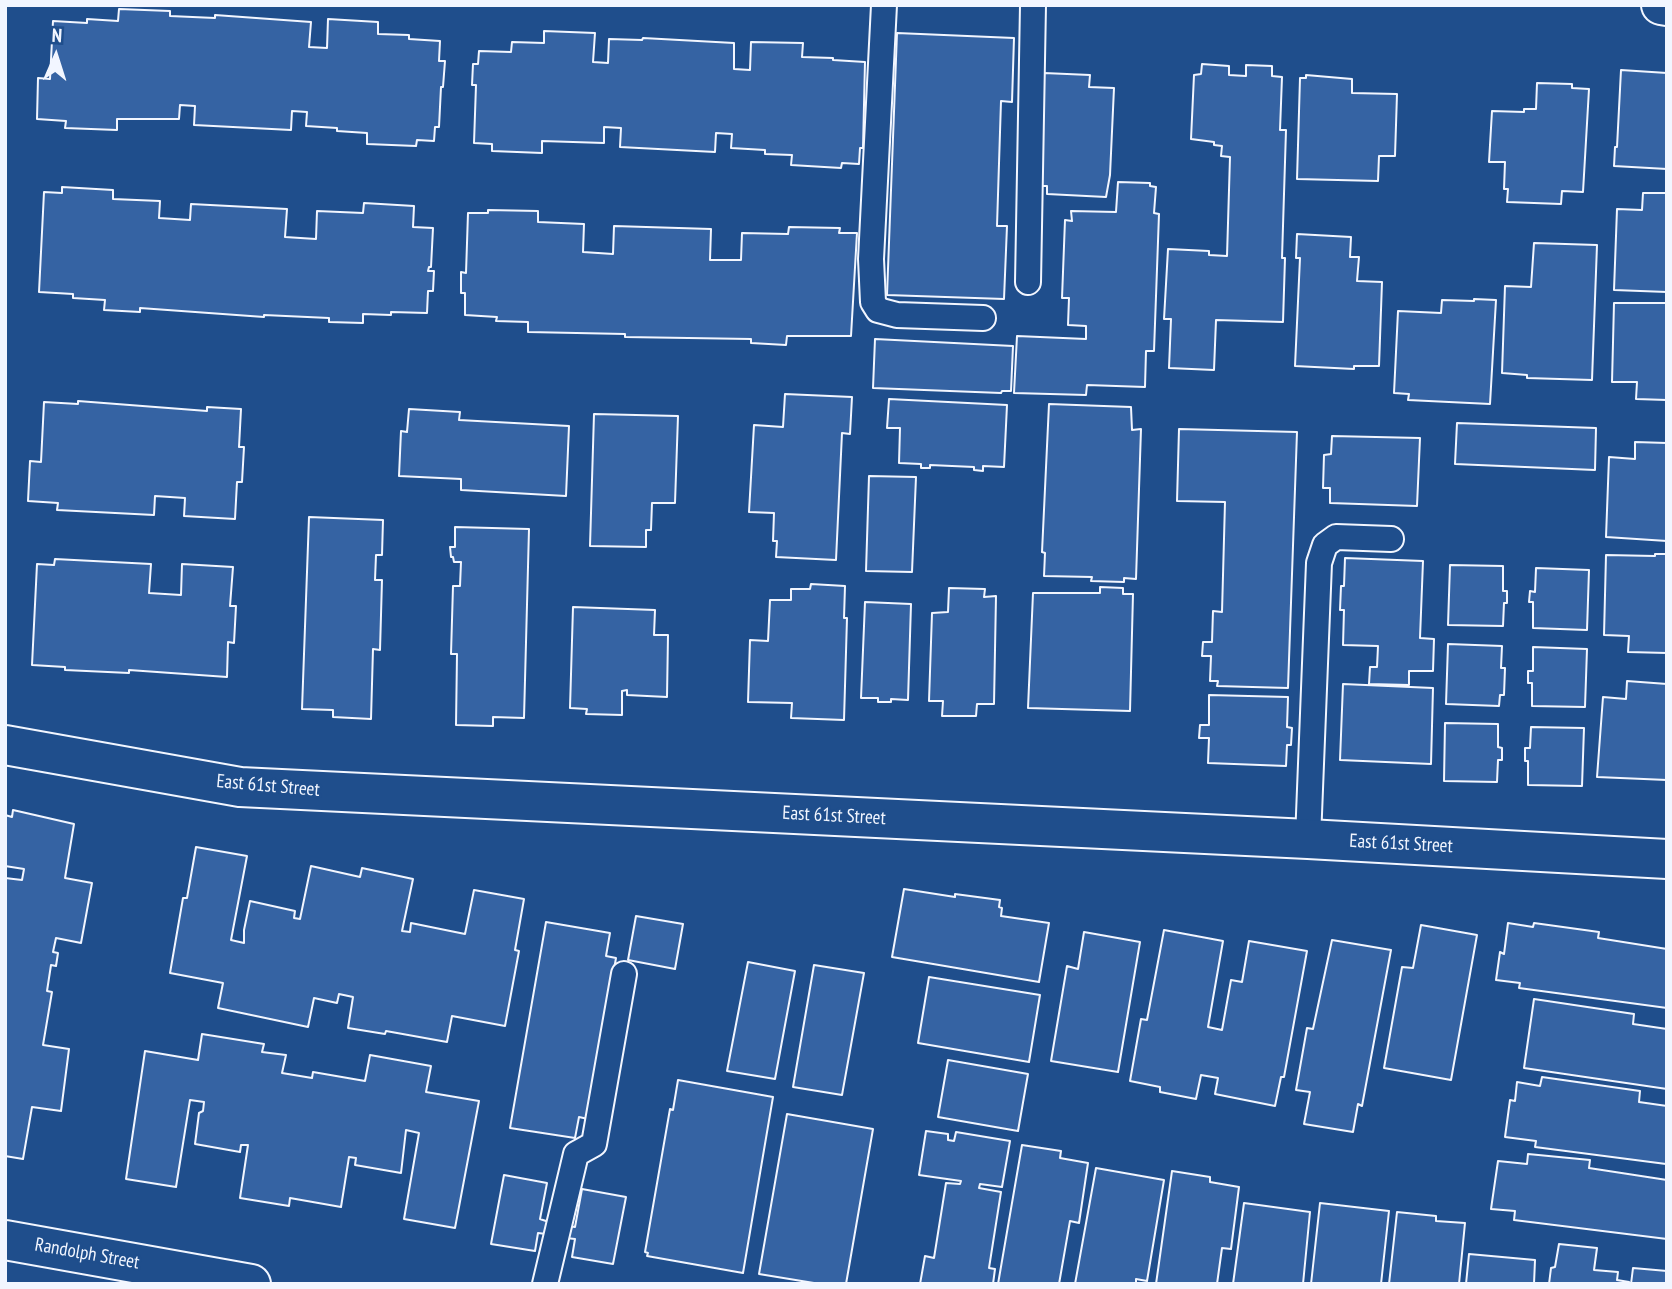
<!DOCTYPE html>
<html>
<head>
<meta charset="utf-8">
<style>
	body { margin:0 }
	#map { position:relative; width:1672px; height:1289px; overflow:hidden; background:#1f4e8c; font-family:"PT Sans Narrow",sans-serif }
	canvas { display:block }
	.frame { position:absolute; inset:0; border:7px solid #f2f6ff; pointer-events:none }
	.north { position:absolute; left:21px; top:21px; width:70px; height:70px; -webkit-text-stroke:5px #1f4e8c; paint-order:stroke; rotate:3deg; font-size:19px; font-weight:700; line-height:28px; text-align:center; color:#f2f6ff }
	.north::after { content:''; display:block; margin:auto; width:24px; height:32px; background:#f2f6ff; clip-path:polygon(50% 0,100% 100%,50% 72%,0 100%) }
</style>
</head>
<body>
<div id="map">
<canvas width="1672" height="1289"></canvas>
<div class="frame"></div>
<div class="north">N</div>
</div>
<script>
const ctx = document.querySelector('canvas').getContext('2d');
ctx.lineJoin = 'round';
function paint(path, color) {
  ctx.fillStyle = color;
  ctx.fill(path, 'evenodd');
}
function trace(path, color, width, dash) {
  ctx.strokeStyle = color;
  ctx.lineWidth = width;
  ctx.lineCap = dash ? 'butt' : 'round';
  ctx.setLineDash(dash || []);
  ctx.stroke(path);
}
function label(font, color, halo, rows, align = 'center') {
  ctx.font = font + ' "PT Sans Narrow",sans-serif';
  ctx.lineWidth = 5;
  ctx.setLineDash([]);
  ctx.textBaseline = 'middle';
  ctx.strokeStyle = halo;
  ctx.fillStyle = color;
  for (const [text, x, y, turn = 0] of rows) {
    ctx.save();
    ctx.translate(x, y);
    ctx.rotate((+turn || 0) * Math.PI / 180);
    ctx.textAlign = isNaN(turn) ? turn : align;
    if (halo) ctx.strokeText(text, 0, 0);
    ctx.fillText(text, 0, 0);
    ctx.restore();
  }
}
const building = new Path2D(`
	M 119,9 L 170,11 L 170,16 L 215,18 L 215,15 L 311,22 L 309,47 L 327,48 L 328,19 L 378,22 L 378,34 L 409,35 L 409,39 L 440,41 L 439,61 L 445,61 L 443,87 L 441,87 L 439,127 L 435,127 L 434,141 L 417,140 L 416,146 L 367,144 L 367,133 L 337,131 L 337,128 L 306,126 L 307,112 L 292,111 L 291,130 L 194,125 L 195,106 L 180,105 L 179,119 L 117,119 L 117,130 L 65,128 L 66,121 L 37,119 L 38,78 L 50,79 L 53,21 L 87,23 L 87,19 L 118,21 Z
	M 544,31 L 595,33 L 593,62 L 608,63 L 609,39 L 642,40 L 643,38 L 734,43 L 734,69 L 750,70 L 751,42 L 803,43 L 802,57 L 833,58 L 833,60 L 865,62 L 863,148 L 860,148 L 859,164 L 842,163 L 841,168 L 791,165 L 792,155 L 765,154 L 765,150 L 731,148 L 732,134 L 716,133 L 715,152 L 620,147 L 621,128 L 604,127 L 604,143 L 542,141 L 542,153 L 492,151 L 492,144 L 474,143 L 476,85 L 472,85 L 473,64 L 478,64 L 479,51 L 511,52 L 512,42 L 544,43 Z
	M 897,33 L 1014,38 L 1012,102 L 1001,101 L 997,226 L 1007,226 L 1004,299 L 887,295 Z
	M 1202,64 L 1229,66 L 1229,75 L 1246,76 L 1246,65 L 1272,66 L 1272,76 L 1282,77 L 1280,130 L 1286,130 L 1282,258 L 1285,258 L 1283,322 L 1216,320 L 1214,370 L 1169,368 L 1171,319 L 1164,319 L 1168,249 L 1209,251 L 1209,255 L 1227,256 L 1230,157 L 1221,156 L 1222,146 L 1214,145 L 1214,142 L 1191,139 L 1194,75 L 1201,74 Z
	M 1621,70 L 1667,73 L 1667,169 L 1614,166 L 1615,147 L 1617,147 Z
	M 1044,73 L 1090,75 L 1089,87 L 1114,88 L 1110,175 L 1106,197 L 1047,194 L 1047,186 L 1040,186 Z
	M 1306,75 L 1352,79 L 1352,93 L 1397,94 L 1395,156 L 1379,156 L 1378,181 L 1297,179 L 1300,78 L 1306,78 Z
	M 1537,83 L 1572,84 L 1572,88 L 1589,89 L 1583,192 L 1562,191 L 1561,204 L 1507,202 L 1508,189 L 1504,189 L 1505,162 L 1489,162 L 1492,111 L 1524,112 L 1524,109 L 1536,109 Z
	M 1118,182 L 1150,183 L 1150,186 L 1156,187 L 1154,213 L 1159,214 L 1154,351 L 1146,351 L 1145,387 L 1087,385 L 1086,395 L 1014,393 L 1017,336 L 1086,339 L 1086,326 L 1068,325 L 1069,298 L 1062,298 L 1065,220 L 1072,221 L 1071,211 L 1116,212 Z
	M 62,187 L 113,190 L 113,199 L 160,201 L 159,218 L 190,220 L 191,204 L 287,209 L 285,237 L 316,239 L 317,211 L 363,213 L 364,203 L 414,206 L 413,227 L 433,228 L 431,267 L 429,267 L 428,271 L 434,271 L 433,291 L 428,291 L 427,313 L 391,312 L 391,315 L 363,314 L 363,323 L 329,322 L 329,318 L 264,315 L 264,317 L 140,308 L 140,312 L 104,310 L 105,300 L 73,298 L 73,294 L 39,292 L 44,192 L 62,193 Z
	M 1643,193 L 1667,193 L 1667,292 L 1614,290 L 1617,209 L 1642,210 Z
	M 488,210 L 538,211 L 538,222 L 584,224 L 583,252 L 613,254 L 614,226 L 711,229 L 710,260 L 741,260 L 742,233 L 788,234 L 789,227 L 840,228 L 839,233 L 857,233 L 851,336 L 787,336 L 786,345 L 751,343 L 751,339 L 625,337 L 625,334 L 528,332 L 528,322 L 496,321 L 497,317 L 465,315 L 465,293 L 461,293 L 461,272 L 466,273 L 468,213 L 488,213 Z
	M 1297,234 L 1351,237 L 1350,257 L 1359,257 L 1357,281 L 1382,282 L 1379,366 L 1354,366 L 1354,369 L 1295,366 L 1300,258 L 1296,258 Z
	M 1534,243 L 1597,245 L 1592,380 L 1527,378 L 1527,375 L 1502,373 L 1505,286 L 1531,287 Z
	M 1474,299 L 1496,300 L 1490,404 L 1408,400 L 1409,394 L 1394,393 L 1398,311 L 1441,313 L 1442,300 L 1474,301 Z
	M 1666,302 L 1667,400 L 1636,399 L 1637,382 L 1612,382 L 1614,303 L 1666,303 Z
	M 875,339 L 1013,346 L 1011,391 L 1002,391 L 1001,393 L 873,388 Z
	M 785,394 L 852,397 L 850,434 L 842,433 L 836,560 L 776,557 L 777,541 L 773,541 L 774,513 L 749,512 L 754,425 L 783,427 Z
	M 889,399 L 1007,405 L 1004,467 L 983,466 L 983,471 L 974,470 L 974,467 L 930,465 L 930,468 L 921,468 L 921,464 L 899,463 L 900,428 L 887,428 Z
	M 78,401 L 207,411 L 207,407 L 241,409 L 239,447 L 244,447 L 242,482 L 237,482 L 235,519 L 184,516 L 185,498 L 155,496 L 154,515 L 57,510 L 58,503 L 28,501 L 30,461 L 41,462 L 44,402 L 78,404 Z
	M 1049,404 L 1131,407 L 1132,430 L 1141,429 L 1136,579 L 1124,578 L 1124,582 L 1091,581 L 1092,577 L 1044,576 L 1045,553 L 1042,552 Z
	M 409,409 L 460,412 L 459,420 L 569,426 L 566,496 L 461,490 L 461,479 L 399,476 L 401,431 L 407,432 Z
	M 594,414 L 678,416 L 675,503 L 652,503 L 651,530 L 646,530 L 646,547 L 590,546 Z
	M 1457,423 L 1596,428 L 1595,470 L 1455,464 Z
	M 1179,429 L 1297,432 L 1288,688 L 1217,686 L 1218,681 L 1210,681 L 1211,656 L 1202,656 L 1203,642 L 1212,642 L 1213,611 L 1222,612 L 1225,502 L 1177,501 Z
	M 1332,436 L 1420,438 L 1417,506 L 1330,503 L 1330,488 L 1323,488 L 1324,455 L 1331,454 Z
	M 1635,442 L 1667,443 L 1667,541 L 1606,537 L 1609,457 L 1635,459 Z
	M 869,476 L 916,477 L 912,572 L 866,571 Z
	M 309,517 L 383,520 L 382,555 L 376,555 L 375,580 L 382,580 L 380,650 L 373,649 L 371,719 L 333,717 L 333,710 L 302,709 Z
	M 455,527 L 529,529 L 524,718 L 493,717 L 493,726 L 456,725 L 457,654 L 451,654 L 453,586 L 460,586 L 461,562 L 454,562 L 453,557 L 451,557 L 450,547 L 455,547 Z
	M 1655,554 L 1667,554 L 1667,653 L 1628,652 L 1629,636 L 1604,635 L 1606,555 L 1655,556 Z
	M 1345,558 L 1423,561 L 1420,638 L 1434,639 L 1433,671 L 1409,671 L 1409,685 L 1369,684 L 1370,667 L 1377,667 L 1378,646 L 1343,645 L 1344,610 L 1340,610 L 1341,586 L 1344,586 Z
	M 55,559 L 151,564 L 149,593 L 181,595 L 182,564 L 233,567 L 230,606 L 236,606 L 234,643 L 228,642 L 227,677 L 129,670 L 129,673 L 65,670 L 65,667 L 32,665 L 37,564 L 54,565 Z
	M 1450,565 L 1503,566 L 1503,591 L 1507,591 L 1507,603 L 1504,603 L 1503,626 L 1448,625 Z
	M 1536,568 L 1589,570 L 1587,630 L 1533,628 L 1533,602 L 1529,602 L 1530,591 L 1535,592 Z
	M 811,584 L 845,586 L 844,618 L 847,618 L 844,720 L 791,718 L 792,703 L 748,702 L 750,640 L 768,641 L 770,600 L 791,600 L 791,589 L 810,589 Z
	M 1100,587 L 1123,588 L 1123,594 L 1133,594 L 1130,711 L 1028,708 L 1033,593 L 1100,593 Z
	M 949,588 L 985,589 L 984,597 L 996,596 L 994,704 L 977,704 L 976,716 L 942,716 L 943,701 L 929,701 L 932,613 L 948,612 Z
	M 865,602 L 911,604 L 908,700 L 891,699 L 891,702 L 878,702 L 878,698 L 861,698 Z
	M 573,607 L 655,610 L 654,635 L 668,635 L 667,697 L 627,695 L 627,690 L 622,691 L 622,715 L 586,714 L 587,709 L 570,708 Z
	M 1448,644 L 1502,646 L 1501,668 L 1505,668 L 1504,695 L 1500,695 L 1499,706 L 1446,704 Z
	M 1533,647 L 1587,649 L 1585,707 L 1532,706 L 1532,683 L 1528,683 L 1528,671 L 1533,671 Z
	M 1627,681 L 1667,684 L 1667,780 L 1597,777 L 1603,697 L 1626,699 Z
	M 1343,684 L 1433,688 L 1431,764 L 1340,760 Z
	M 1209,695 L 1288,697 L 1287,727 L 1292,728 L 1291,745 L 1287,745 L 1286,766 L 1208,763 L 1209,738 L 1199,738 L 1200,725 L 1209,725 Z
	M 1445,723 L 1498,724 L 1498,747 L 1502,748 L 1502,760 L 1498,760 L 1497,782 L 1444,781 Z
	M 1531,727 L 1584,728 L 1582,786 L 1528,785 L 1528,761 L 1525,761 L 1525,748 L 1530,748 Z
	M 13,810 L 74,824 L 65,878 L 92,883 L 81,943 L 56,938 L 53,952 L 58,953 L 56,966 L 51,965 L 47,991 L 52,992 L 43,1045 L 69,1049 L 61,1111 L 32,1107 L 23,1159 L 5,1156 L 5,878 L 22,880 L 24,869 L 5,866 L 5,815 L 12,817 Z
	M 196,847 L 247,856 L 231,940 L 244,943 L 244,930 L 250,901 L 295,911 L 294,918 L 300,919 L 311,866 L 360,877 L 362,868 L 413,879 L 402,931 L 410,932 L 411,923 L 465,934 L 474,890 L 524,899 L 515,950 L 519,951 L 505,1026 L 452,1016 L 447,1042 L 386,1031 L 385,1034 L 348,1028 L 353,997 L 339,994 L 337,1003 L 314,998 L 308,1027 L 218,1008 L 223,983 L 170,973 L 183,898 L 187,898 Z
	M 904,889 L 955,897 L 955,894 L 1000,900 L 999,907 L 1002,908 L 1001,916 L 1049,923 L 1039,982 L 892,957 Z
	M 636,916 L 683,924 L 675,969 L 628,960 Z
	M 546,922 L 610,933 L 606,956 L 616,958 L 588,1119 L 579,1117 L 575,1138 L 510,1128 Z
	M 1508,923 L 1533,927 L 1534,923 L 1599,932 L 1598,938 L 1667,949 L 1667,1008 L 1519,988 L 1520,983 L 1496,980 L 1500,952 L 1504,954 Z
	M 1421,925 L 1477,935 L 1451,1080 L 1384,1068 L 1402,967 L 1413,968 Z
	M 1164,930 L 1223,941 L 1208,1027 L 1222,1030 L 1231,980 L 1242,982 L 1249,941 L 1307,951 L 1284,1077 L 1281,1077 L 1275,1106 L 1215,1094 L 1218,1078 L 1201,1075 L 1196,1099 L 1160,1092 L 1160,1087 L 1130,1081 L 1141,1019 L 1147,1020 Z
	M 1084,932 L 1140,942 L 1118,1072 L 1051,1061 L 1067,966 L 1078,969 Z
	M 1332,940 L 1391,950 L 1362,1106 L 1358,1104 L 1353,1132 L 1304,1124 L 1310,1092 L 1296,1090 L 1307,1028 L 1313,1029 Z
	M 748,962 L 795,971 L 775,1079 L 727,1071 Z
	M 814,965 L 864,973 L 842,1095 L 793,1087 Z
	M 929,977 L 1040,995 L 1029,1062 L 918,1043 Z
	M 1534,999 L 1634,1014 L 1633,1024 L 1667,1029 L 1667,1089 L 1524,1068 Z
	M 202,1034 L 264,1044 L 262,1052 L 286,1055 L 282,1073 L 312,1078 L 313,1072 L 365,1081 L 370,1055 L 431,1066 L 426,1092 L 479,1101 L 455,1228 L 404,1219 L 419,1133 L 406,1130 L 401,1173 L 355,1165 L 356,1158 L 349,1157 L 341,1207 L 290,1198 L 289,1206 L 240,1198 L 248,1145 L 241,1145 L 240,1152 L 195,1144 L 199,1113 L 203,1111 L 204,1102 L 190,1100 L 176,1187 L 126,1179 L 145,1051 L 198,1060 Z
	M 948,1060 L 1028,1074 L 1018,1131 L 938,1117 Z
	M 1542,1077 L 1640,1091 L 1639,1102 L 1667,1106 L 1666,1164 L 1535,1147 L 1536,1141 L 1505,1137 L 1510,1100 L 1515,1101 L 1517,1082 L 1540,1086 Z
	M 678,1080 L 773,1097 L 743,1273 L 647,1256 L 648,1253 L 645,1252 L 670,1109 L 673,1110 Z
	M 787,1114 L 873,1129 L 846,1284 L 820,1284 L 759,1274 Z
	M 926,1131 L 948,1134 L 948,1140 L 954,1141 L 956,1132 L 1010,1141 L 1002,1187 L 980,1184 L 979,1188 L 1001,1192 L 989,1268 L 995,1269 L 993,1284 L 920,1284 L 925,1256 L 934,1258 L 946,1183 L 960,1184 L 961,1181 L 919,1175 Z
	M 1022,1145 L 1061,1151 L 1060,1158 L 1088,1163 L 1079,1223 L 1070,1221 L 1059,1284 L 998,1284 Z
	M 1528,1154 L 1590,1160 L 1589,1168 L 1667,1180 L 1667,1239 L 1514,1220 L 1515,1211 L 1491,1209 L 1498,1161 L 1527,1164 Z
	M 1096,1168 L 1164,1180 L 1147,1281 L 1136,1279 L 1136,1284 L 1075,1284 Z
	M 1172,1171 L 1210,1177 L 1210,1182 L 1239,1187 L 1231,1249 L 1222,1248 L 1217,1284 L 1156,1284 Z
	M 504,1175 L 547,1183 L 540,1219 L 549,1222 L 546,1234 L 538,1233 L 535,1251 L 491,1244 Z
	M 582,1189 L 626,1197 L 613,1264 L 572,1257 L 575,1239 L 566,1238 L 568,1226 L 575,1227 Z
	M 1244,1203 L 1310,1212 L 1303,1284 L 1233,1284 Z
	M 1320,1203 L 1389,1211 L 1381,1284 L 1311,1284 Z
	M 1397,1212 L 1436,1216 L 1436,1221 L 1465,1223 L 1459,1284 L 1389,1284 Z
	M 1559,1244 L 1597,1248 L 1594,1270 L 1618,1272 L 1617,1280 L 1629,1282 L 1629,1284 L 1549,1284 L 1551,1268 L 1555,1267 Z
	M 1469,1254 L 1535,1260 L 1534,1284 L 1466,1284 Z
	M 1633,1268 L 1667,1271 L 1667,1284 L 1631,1284 Z`);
paint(building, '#3563a3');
trace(building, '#f2f6ff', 2);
const lane = new Path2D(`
	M 884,5 L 871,259 L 873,302 L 878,310 L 897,315 L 983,318
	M 1028,282 L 1033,5
	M 1308,839 L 1319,563 L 1325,545 L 1336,537 L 1391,539
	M 545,1284 L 576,1154 L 594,1144 L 624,974`);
const street = new Path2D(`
	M 1661,5 L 1667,6
	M 5,745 L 240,787 L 1308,839 L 1667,859`);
const secondary = new Path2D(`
	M 5,1240 L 251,1284`);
trace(lane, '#f2f6ff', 28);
trace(street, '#f2f6ff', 42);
trace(secondary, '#f2f6ff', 42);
trace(lane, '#1f4e8c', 24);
trace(street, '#1f4e8c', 38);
trace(secondary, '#1f4e8c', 38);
label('19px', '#f2f6ff', '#1f4e8c', [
	["East 61st Street",268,786,5],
	["East 61st Street",834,816,3],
	["East 61st Street",1401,844,3],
	["Randolph Street",87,1254,10]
]);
</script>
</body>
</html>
